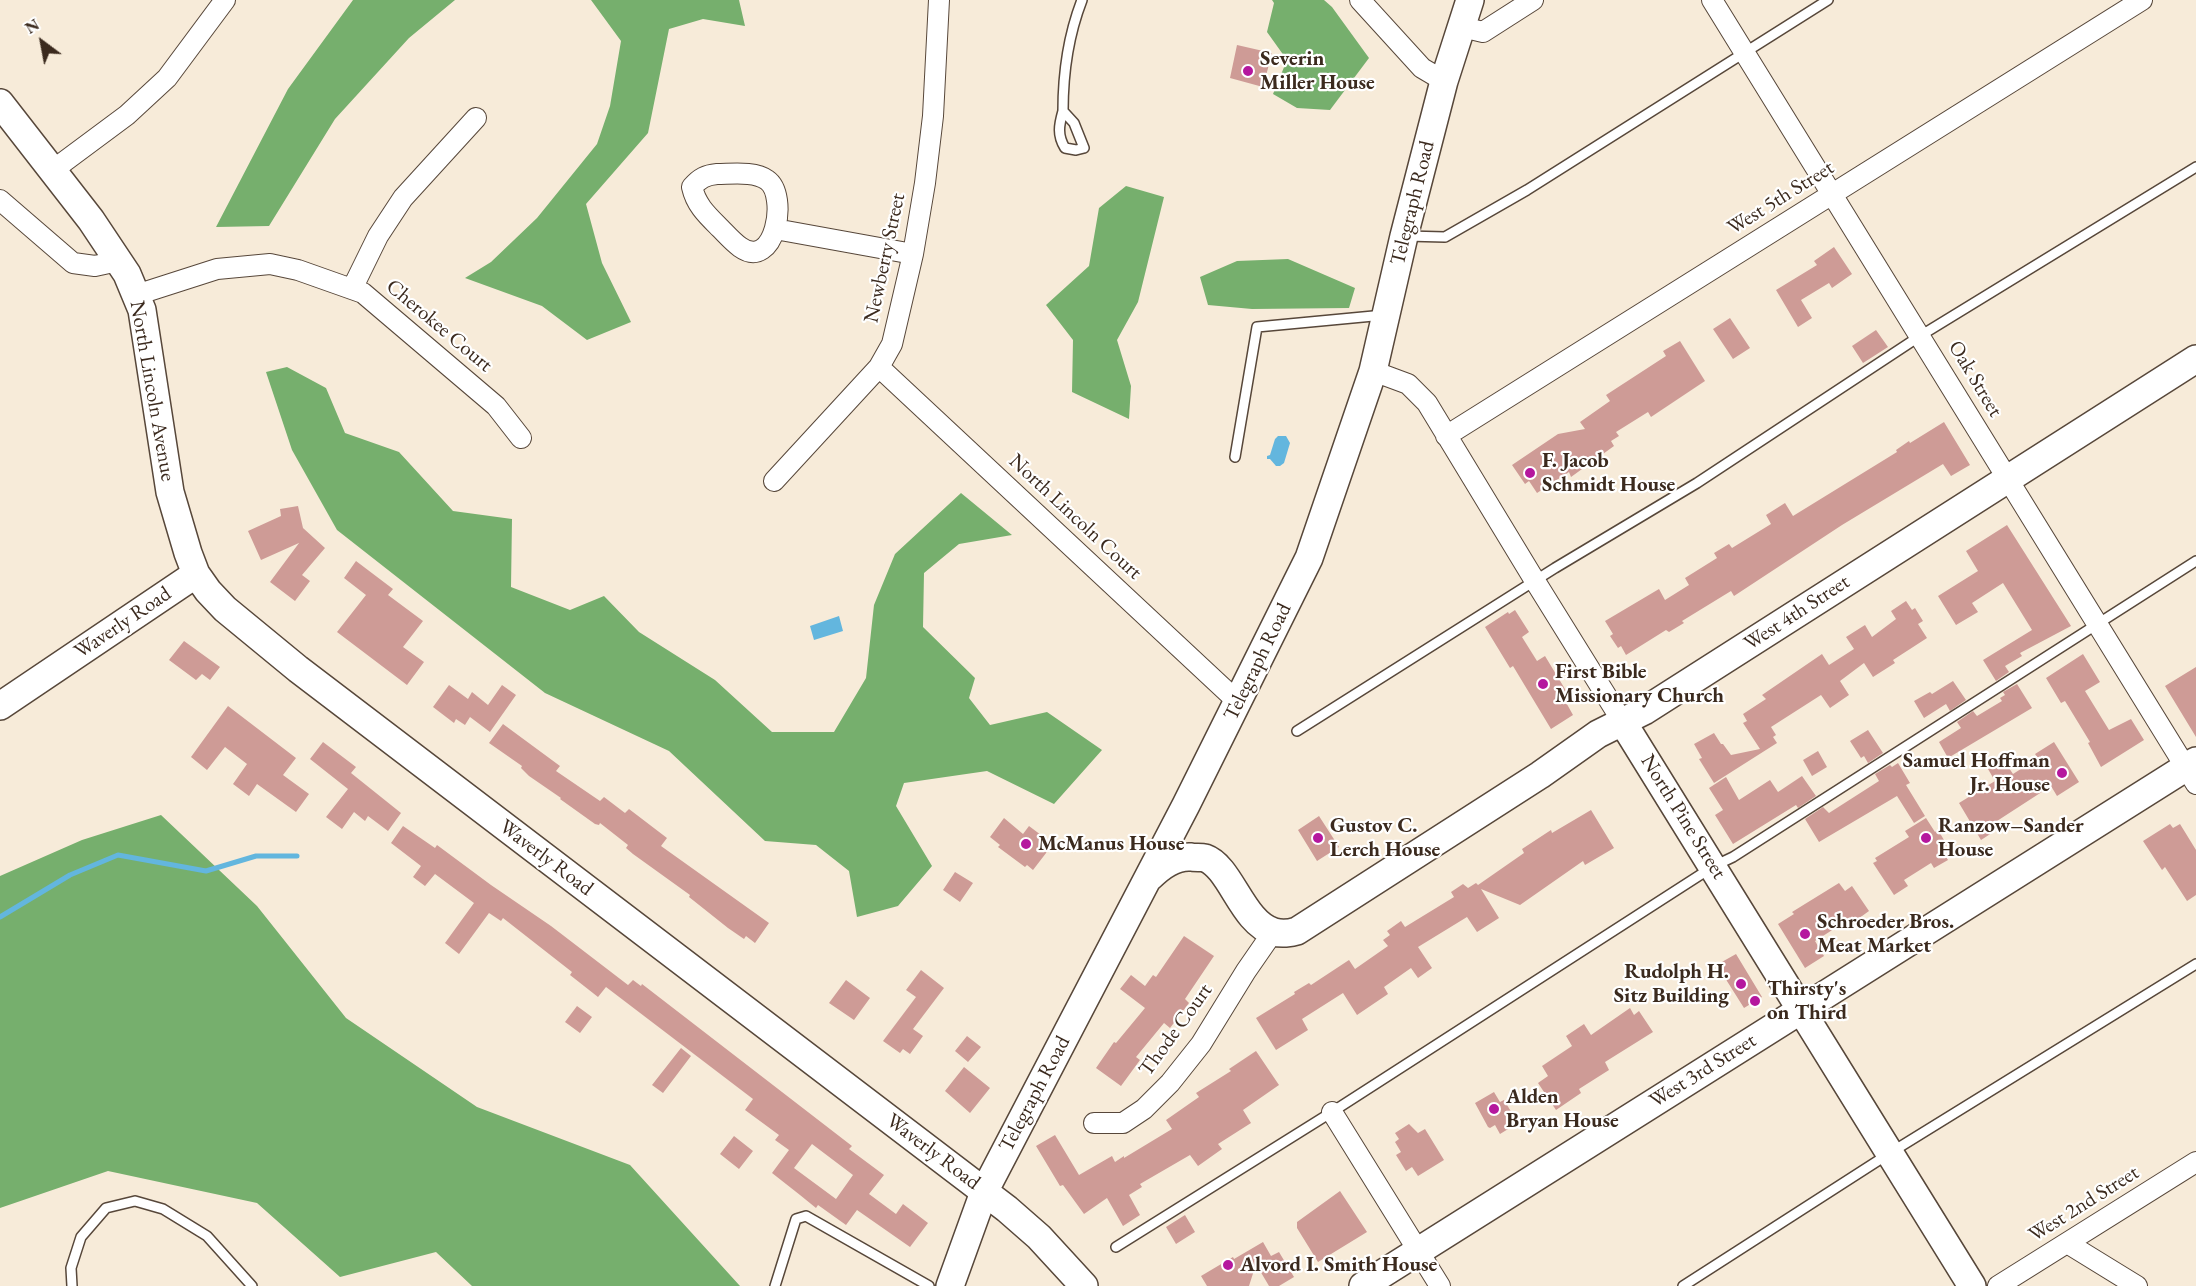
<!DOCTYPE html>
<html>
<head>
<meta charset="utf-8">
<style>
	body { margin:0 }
	#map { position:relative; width:2196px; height:1286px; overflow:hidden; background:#f7ebd9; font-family:"EB Garamond",serif }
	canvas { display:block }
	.north { position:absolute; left:12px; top:12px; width:60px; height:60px; -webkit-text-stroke:4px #fff; paint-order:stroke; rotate:328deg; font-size:16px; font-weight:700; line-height:24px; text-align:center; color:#3b2a1e }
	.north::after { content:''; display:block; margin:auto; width:21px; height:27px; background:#3b2a1e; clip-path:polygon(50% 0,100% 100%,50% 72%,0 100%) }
</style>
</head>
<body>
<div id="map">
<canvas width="2196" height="1286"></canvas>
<div class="north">N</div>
</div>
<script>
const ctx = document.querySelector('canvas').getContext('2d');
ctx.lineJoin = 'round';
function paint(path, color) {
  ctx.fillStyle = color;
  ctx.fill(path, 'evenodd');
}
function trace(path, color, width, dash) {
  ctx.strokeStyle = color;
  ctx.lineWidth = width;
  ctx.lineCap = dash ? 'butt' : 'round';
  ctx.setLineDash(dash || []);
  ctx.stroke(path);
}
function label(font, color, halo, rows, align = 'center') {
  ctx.font = font + ' "EB Garamond",serif';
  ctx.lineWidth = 4.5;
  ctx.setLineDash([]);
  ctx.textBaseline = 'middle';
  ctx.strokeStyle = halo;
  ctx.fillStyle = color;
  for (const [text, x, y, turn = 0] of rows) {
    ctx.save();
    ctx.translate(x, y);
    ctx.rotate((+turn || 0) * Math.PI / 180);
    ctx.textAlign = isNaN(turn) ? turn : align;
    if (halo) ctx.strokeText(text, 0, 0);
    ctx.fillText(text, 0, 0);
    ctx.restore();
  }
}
paint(new Path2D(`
	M 353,0 L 455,0 L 409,38 L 335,119 L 269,226 L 216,227 L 288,89 Z
	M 591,0 L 739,0 L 745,26 L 703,19 L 669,29 L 648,133 L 586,204 L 602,263 L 631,322 L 587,340 L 542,306 L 465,278 L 491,262 L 537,218 L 597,144 L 610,106 L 621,41 Z
	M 1272,0 L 1324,0 L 1332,7 L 1369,58 L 1330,110 L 1297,108 L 1273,94 L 1287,60 L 1267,32 L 1274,3 Z
	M 1126,186 L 1164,197 L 1138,302 L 1117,340 L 1131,386 L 1129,419 L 1072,392 L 1073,340 L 1046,305 L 1089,266 L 1099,208 Z
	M 1288,259 L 1355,288 L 1349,308 L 1252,309 L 1208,305 L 1200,277 L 1237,261 Z
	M 287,367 L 326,388 L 345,433 L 399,452 L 453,511 L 512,519 L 511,587 L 570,610 L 604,596 L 639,632 L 715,680 L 772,732 L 834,732 L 866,678 L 874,605 L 895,554 L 961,493 L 1012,535 L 959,544 L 924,573 L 923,627 L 975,678 L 969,698 L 990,725 L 1047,712 L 1102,750 L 1054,804 L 987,771 L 904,783 L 896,806 L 932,866 L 898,906 L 857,917 L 849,871 L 816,845 L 765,841 L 669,751 L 545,693 L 337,530 L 292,450 L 266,372 Z
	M 161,815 L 257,906 L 346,1018 L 477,1107 L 630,1165 L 740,1286 L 472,1286 L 436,1252 L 340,1277 L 257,1203 L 108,1171 L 0,1208 L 0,876 L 82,840 Z`), '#76af6d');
paint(new Path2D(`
	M 1278,436 L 1286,436 L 1290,443 L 1284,463 L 1280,466 L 1276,466 L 1270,459 L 1267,459 L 1267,456 L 1270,455 L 1275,439 Z
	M 839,616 L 843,631 L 814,640 L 810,626 Z`), '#63b6de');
trace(new Path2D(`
	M 0,917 L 70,875 L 118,855 L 206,871 L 256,856 L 297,856`), '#63b6de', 5);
paint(new Path2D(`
	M 1237,45 L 1272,53 L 1263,87 L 1230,78 Z
	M 1834,247 L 1852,274 L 1832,288 L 1829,283 L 1801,300 L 1812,318 L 1798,327 L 1776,290 L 1817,265 L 1814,261 Z
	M 1730,318 L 1750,348 L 1733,359 L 1713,329 Z
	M 1876,330 L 1888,347 L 1863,363 L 1852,346 Z
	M 1680,341 L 1705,381 L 1651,417 L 1648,412 L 1616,432 L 1619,436 L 1611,441 L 1614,446 L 1571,477 L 1569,472 L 1537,493 L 1529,481 L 1525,484 L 1512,465 L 1558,434 L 1585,429 L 1580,422 L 1610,401 L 1606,395 L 1666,356 L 1663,351 Z
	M 1944,422 L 1970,465 L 1951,476 L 1943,464 L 1842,525 L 1734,596 L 1731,591 L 1682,621 L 1684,623 L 1669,632 L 1666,630 L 1626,655 L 1621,646 L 1618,648 L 1610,636 L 1613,634 L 1605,621 L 1659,589 L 1665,600 L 1689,585 L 1685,578 L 1717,558 L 1714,553 L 1729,544 L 1732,548 L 1771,524 L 1766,515 L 1785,503 L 1793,516 L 1897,452 L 1896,450 L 1909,441 L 1910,443 Z
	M 298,506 L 303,528 L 325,548 L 302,575 L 310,581 L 295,601 L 270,582 L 299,543 L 261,560 L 248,531 L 281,516 L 280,509 Z
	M 2007,525 L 2071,626 L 2020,653 L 2022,656 L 2005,666 L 2009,672 L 1996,681 L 1983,660 L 2032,630 L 2003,583 L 1972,603 L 1978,612 L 1956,625 L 1938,596 L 1978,571 L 1966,551 Z
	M 356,561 L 393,589 L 388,595 L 423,621 L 403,647 L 424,662 L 407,685 L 337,632 L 366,595 L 344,578 Z
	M 1906,601 L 1912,610 L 1915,608 L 1923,621 L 1918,624 L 1927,638 L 1893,660 L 1895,663 L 1873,677 L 1864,663 L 1840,681 L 1849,695 L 1830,708 L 1821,695 L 1771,727 L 1776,735 L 1773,737 L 1777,743 L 1714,783 L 1699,759 L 1702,758 L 1694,744 L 1714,733 L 1721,744 L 1723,744 L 1731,755 L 1760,749 L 1743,723 L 1747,721 L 1743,714 L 1766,699 L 1762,695 L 1822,654 L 1829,665 L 1854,649 L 1846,637 L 1865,625 L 1872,637 L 1896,619 L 1891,611 Z
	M 1515,610 L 1529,632 L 1522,637 L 1537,661 L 1545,656 L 1568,694 L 1563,697 L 1573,715 L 1551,729 L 1513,666 L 1510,668 L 1485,627 L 1508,612 L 1509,614 Z
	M 184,641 L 220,667 L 210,680 L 202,674 L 196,680 L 169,660 Z
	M 2083,654 L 2100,682 L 2085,691 L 2109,730 L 2131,719 L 2144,740 L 2101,767 L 2088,743 L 2090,742 L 2065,701 L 2061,703 L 2046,678 Z
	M 2196,667 L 2196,737 L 2165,686 Z
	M 1953,681 L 1966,700 L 1950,711 L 1946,704 L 1924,718 L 1914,701 L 1930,692 L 1932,694 Z
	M 2017,684 L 2032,708 L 1948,758 L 1939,742 L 1961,728 L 1957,722 L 1973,711 L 1977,716 L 2002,701 L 2000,698 L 2005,695 L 2003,692 Z
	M 449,685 L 468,699 L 472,692 L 488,705 L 502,685 L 516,695 L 490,732 L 470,717 L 465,725 L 456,719 L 454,723 L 433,707 Z
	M 228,706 L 296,758 L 283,775 L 309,794 L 296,812 L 257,784 L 249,796 L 233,784 L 247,764 L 225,747 L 207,770 L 191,757 Z
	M 503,724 L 560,766 L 556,771 L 600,801 L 604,797 L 625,813 L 629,809 L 667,838 L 661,846 L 769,923 L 755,943 L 746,936 L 744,939 L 728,928 L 689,897 L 690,895 L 633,854 L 626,848 L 628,845 L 600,823 L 599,825 L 595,824 L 560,799 L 561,798 L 529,776 L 521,768 L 522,766 L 489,743 Z
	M 1868,730 L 1883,753 L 1868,763 L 1864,756 L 1861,758 L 1850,741 Z
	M 323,742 L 356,767 L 351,773 L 401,813 L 388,831 L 368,816 L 365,821 L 354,812 L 342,829 L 326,817 L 348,789 L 310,759 Z
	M 2054,742 L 2079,782 L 2057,796 L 2051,786 L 1997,821 L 2001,827 L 1981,840 L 1959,803 L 1995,781 L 1988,769 L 2003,759 L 2013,774 L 2038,758 L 2035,754 Z
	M 1818,751 L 1827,767 L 1812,776 L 1803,760 Z
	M 1898,763 L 1910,783 L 1906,785 L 1925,816 L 1914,823 L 1897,796 L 1819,842 L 1805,819 L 1823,807 L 1829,813 L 1879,781 L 1875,774 L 1890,765 L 1892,767 Z
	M 1802,776 L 1816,796 L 1798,808 L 1796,805 L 1733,844 L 1715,815 L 1723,810 L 1709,788 L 1726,777 L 1739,800 L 1770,780 L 1778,792 Z
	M 1591,810 L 1614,848 L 1585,865 L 1583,861 L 1520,905 L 1481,889 L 1499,918 L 1477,932 L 1467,917 L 1418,947 L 1432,968 L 1418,978 L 1411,968 L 1384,987 L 1388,994 L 1357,1015 L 1343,993 L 1302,1019 L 1308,1030 L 1276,1050 L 1256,1018 L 1295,994 L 1294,992 L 1309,983 L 1311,985 L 1349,960 L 1355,969 L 1388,946 L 1383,940 L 1390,935 L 1387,931 L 1401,921 L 1405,927 L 1454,897 L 1451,892 L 1463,884 L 1468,888 L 1476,883 L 1478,885 L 1524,853 L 1522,849 L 1551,830 L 1552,833 Z
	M 1319,816 L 1339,847 L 1317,861 L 1298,830 Z
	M 1004,818 L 1023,834 L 1029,826 L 1053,844 L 1033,870 L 1027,865 L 1025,867 L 998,847 L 1000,845 L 990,837 Z
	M 1926,818 L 1935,832 L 1938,830 L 1947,845 L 1941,848 L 1948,860 L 1934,868 L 1931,863 L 1904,880 L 1908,886 L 1894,895 L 1873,863 L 1877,861 L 1875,858 L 1909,837 L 1905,831 Z
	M 2170,824 L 2173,828 L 2180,824 L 2196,850 L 2196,895 L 2187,901 L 2165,867 L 2162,870 L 2143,841 Z
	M 403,826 L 435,848 L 437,845 L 491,885 L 551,926 L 628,985 L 633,980 L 641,986 L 642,984 L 852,1146 L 849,1149 L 884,1175 L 869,1194 L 896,1214 L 903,1204 L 928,1223 L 910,1247 L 857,1210 L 846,1225 L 818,1205 L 816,1208 L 800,1195 L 772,1173 L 789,1150 L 775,1140 L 779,1135 L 745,1110 L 753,1099 L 606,987 L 598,997 L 570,975 L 572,972 L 503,918 L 501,921 L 489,913 L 459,954 L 445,943 L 474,903 L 435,874 L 425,886 L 413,877 L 421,866 L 391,843 ZM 812,1144 L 853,1175 L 836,1199 L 794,1168 Z
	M 955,872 L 973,883 L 960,902 L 943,890 Z
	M 1839,883 L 1845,891 L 1852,886 L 1869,911 L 1851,924 L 1848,920 L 1815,941 L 1824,956 L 1805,968 L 1778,924 L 1794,914 L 1792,912 Z
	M 1184,936 L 1214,956 L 1185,999 L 1189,1003 L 1170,1028 L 1164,1023 L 1136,1057 L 1140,1060 L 1121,1086 L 1096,1068 L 1114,1042 L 1116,1043 L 1145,1008 L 1120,989 L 1131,975 L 1145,986 L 1153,975 L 1156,977 Z
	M 1736,954 L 1762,997 L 1744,1008 L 1720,970 L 1724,968 L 1720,963 Z
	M 921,970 L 944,988 L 913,1029 L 923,1036 L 910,1054 L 903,1049 L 900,1053 L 883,1041 L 916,997 L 906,990 Z
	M 846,980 L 870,998 L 854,1020 L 829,1003 Z
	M 577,1006 L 592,1017 L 580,1033 L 565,1022 Z
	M 1630,1008 L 1634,1015 L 1639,1011 L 1653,1032 L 1605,1062 L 1609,1070 L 1579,1089 L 1581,1093 L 1556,1110 L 1538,1083 L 1548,1076 L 1542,1066 L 1572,1046 L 1566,1036 L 1584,1024 L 1591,1035 Z
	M 967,1036 L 981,1047 L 968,1062 L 955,1051 Z
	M 681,1048 L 691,1056 L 663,1093 L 652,1085 Z
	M 1256,1051 L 1279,1085 L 1243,1110 L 1251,1123 L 1218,1144 L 1222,1149 L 1198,1166 L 1190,1155 L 1140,1184 L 1142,1187 L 1129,1195 L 1140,1215 L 1123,1226 L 1107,1198 L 1084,1214 L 1063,1185 L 1060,1186 L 1036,1146 L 1055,1135 L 1079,1175 L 1112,1156 L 1115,1162 L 1124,1156 L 1124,1158 L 1172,1129 L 1166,1120 L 1199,1097 L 1196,1093 L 1231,1071 L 1229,1069 Z
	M 964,1067 L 990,1088 L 970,1113 L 945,1091 Z
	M 1494,1092 L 1500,1102 L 1504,1100 L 1518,1123 L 1500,1134 L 1495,1125 L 1490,1128 L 1488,1127 L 1475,1103 Z
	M 1409,1124 L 1418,1133 L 1425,1129 L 1444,1160 L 1418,1176 L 1412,1167 L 1406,1171 L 1396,1155 L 1401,1152 L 1395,1142 L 1399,1139 L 1395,1133 Z
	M 734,1136 L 753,1151 L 739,1169 L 720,1154 Z
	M 1340,1191 L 1367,1232 L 1318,1262 L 1297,1228 L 1297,1222 Z
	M 1185,1215 L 1195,1232 L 1176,1244 L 1166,1227 Z
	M 1263,1242 L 1271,1256 L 1279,1252 L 1294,1277 L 1279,1286 L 1269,1286 L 1256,1264 L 1249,1286 L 1207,1286 L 1201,1276 L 1233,1257 L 1234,1259 Z`), '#ce9b96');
const lane = new Path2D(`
	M 1063,111 C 1063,72 1068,36 1082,0
	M 1063,111 L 1074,123 L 1084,148 L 1076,150 L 1065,148 C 1057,135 1059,125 1063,111 Z
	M 1406,236 L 1445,237 L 1527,190 L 1828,0
	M 1235,457 L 1257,327 L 1384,315
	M 1297,731 L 1555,568 L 1697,483 L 1920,336 L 2196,167
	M 1116,1247 L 1332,1112 L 1714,866 L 1733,857 L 2196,561
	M 72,1286 L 71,1268 L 81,1237 L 106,1208 L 135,1201 L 163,1209 L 207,1236 L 252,1286
	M 775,1286 L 796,1219 L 806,1216 L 929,1286
	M 1683,1286 L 1890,1153 L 2196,964`);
const street = new Path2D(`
	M 1360,0 L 1422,68 L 1444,81
	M 1712,0 L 2196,784
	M 1462,27 L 1483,32 L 1533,0
	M 53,170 L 127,115 L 167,78 L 225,0
	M 717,174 C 732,174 755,171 767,180 C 789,195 775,272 740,247 C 733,242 726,234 720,228 C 707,215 696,205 692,187 C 700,178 706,175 717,174 Z
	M 0,200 L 73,263 L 95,266 L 118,261
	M 775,229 L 913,254
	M 352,289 L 378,236 L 403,198 L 476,118
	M 136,295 L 217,269 L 270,264 L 298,270 L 363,293 L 496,406 L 521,438
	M 879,367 L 1238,702
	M 1373,371 L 1408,384 L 1427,403 L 1535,581 L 1622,721
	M 1446,436 L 2142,0
	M 774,481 L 879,367 L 892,344 L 913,254 L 925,183 L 933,116 L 939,0
	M 1332,1112 L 1440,1286
	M 1094,1123 L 1123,1123 L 1144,1109 L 1170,1083 L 1201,1044 L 1246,971 L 1273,932
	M 2067,1243 L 2137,1286
	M 1998,1286 L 2196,1162`);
const secondary = new Path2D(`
	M 0,103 L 91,220 L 127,274 L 142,310 L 170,492 L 188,553 L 196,574 L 208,591 L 225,609 L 298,669 L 1007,1209 L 1039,1237 L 1084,1286
	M 0,706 L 196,574
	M 1622,721 L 1972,1286
	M 1150,877 C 1161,866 1175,856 1191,857 C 1195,858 1201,857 1205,858 C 1231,867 1242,923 1274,932 C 1281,934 1291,933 1297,931 L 1540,775 L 1598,734 L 1644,711 L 2196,359
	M 950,1286 L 984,1192 L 1186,805 L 1309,558 L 1373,371 L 1404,236 L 1444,81 L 1470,0
	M 1363,1286 L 2196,761`);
trace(lane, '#57473a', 12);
trace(street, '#57473a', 22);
trace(secondary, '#57473a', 30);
trace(lane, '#fff', 9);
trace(street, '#fff', 20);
trace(secondary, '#fff', 27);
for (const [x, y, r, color] of [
	[1248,71,6,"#b5179e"],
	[1530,473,6,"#b5179e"],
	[1543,684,6,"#b5179e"],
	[2062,773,6,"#b5179e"],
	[1318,838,6,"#b5179e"],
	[1926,838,6,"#b5179e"],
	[1026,844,6,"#b5179e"],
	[1805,934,6,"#b5179e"],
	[1741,984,6,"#b5179e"],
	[1755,1001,6,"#b5179e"],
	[1494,1109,6,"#b5179e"],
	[1228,1265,6,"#b5179e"]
]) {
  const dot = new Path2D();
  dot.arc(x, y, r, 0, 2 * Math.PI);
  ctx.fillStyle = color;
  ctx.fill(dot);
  trace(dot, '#fff', 2);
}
label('bold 21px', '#3b2a1e', '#fff', [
	["Severin",1260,59],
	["Miller House",1260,83],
	["F. Jacob",1542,461],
	["Schmidt House",1542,485],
	["First Bible",1555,672],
	["Missionary Church",1555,696],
	["Samuel Hoffman",2050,761,"right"],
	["Jr. House",2050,785,"right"],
	["Gustov C.",1330,826],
	["Lerch House",1330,850],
	["Ranzow–Sander",1938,826],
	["House",1938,850],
	["McManus House",1038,844],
	["Schroeder Bros.",1817,922],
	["Meat Market",1817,946],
	["Rudolph H.",1729,972,"right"],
	["Sitz Building",1729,996,"right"],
	["Thirsty's",1767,989],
	["on Third",1767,1013],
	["Alden",1506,1097],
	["Bryan House",1506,1121],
	["Alvord I. Smith House",1240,1265]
], 'left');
label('21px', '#3b2a1e', '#fff', [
	["West 5th Street",1781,198,-32],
	["Telegraph Road",1413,203,-76],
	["Newberry Street",885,258,-78],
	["Cherokee Court",439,326,40],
	["Oak Street",1975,379,59],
	["North Lincoln Avenue",152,391,80],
	["North Lincoln Court",1075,517,43],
	["West 4th Street",1797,613,-33],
	["Waverly Road",123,623,-34],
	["Telegraph Road",1258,662,-64],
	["North Pine Street",1683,817,58],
	["Waverly Road",546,858,37],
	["Thode Court",1176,1030,-54],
	["West 3rd Street",1703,1071,-32],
	["Telegraph Road",1035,1094,-62],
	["Waverly Road",933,1152,37],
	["West 2nd Street",2084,1204,-32]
]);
</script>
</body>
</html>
